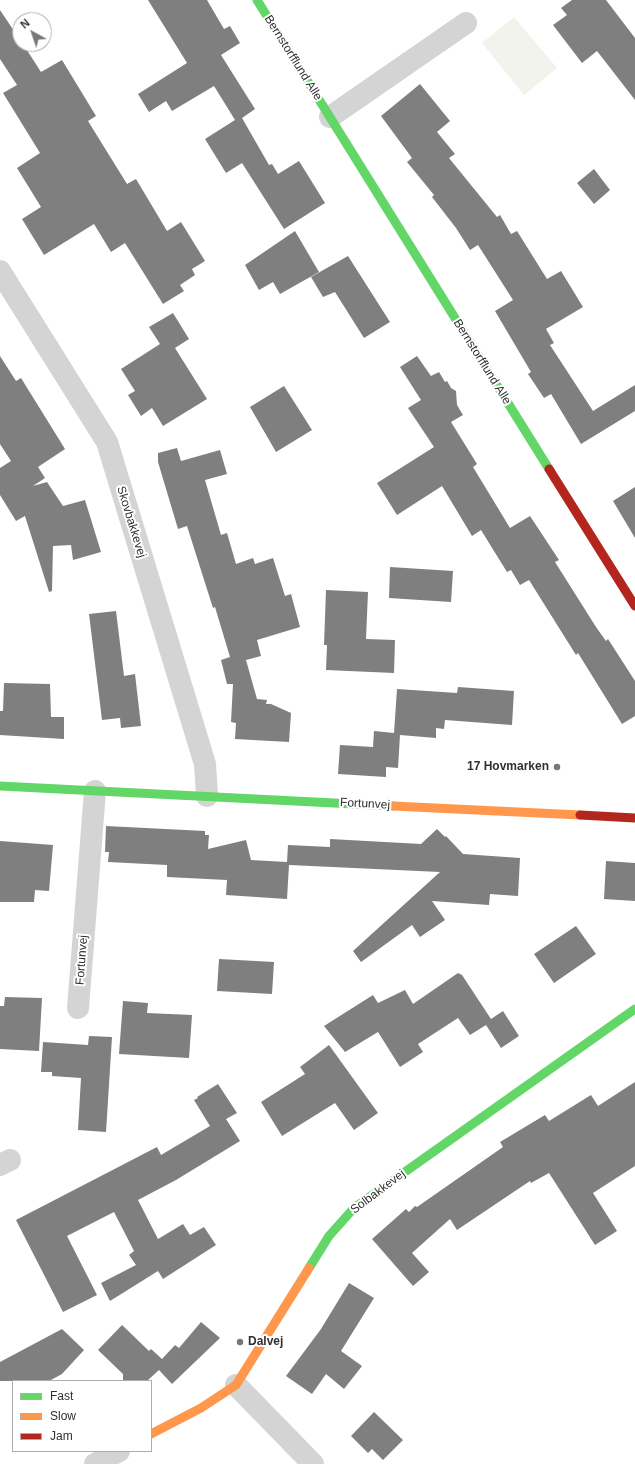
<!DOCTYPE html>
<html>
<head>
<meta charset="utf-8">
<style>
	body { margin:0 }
	#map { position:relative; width:635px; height:1464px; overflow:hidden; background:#fff; font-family:Helvetica,sans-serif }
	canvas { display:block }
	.legend { position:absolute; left:12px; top:1380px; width:140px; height:72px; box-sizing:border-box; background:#fff; border:1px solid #acacac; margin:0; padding:5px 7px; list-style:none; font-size:12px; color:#303030 }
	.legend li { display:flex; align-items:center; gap:8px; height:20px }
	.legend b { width:20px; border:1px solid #acacac }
	.north { position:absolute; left:12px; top:12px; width:40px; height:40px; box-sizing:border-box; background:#fff; border:1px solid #acacac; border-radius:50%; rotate:320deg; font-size:11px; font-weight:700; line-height:16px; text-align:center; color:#303030 }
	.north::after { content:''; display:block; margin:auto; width:14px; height:18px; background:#787878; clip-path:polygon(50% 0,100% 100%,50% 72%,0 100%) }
</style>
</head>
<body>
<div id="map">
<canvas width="635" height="1464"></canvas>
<ul class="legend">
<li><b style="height:5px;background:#63d668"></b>Fast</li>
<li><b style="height:5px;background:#ff974d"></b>Slow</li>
<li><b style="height:5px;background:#b3261e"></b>Jam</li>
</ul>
<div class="north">N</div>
</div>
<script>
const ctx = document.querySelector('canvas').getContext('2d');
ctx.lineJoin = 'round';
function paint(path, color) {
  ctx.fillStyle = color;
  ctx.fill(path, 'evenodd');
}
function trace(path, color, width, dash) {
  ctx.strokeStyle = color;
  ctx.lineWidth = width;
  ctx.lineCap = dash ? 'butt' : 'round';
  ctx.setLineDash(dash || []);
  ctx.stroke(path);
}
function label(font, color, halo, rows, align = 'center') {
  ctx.font = font + ' Helvetica,sans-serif';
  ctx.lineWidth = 4;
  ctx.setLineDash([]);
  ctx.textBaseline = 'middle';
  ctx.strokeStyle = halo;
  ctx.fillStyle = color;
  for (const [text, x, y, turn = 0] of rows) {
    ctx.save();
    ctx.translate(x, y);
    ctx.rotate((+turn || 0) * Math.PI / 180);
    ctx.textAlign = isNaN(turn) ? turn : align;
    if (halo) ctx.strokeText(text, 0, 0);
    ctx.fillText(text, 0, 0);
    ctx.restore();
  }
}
paint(new Path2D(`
	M 514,17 L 557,68 L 524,95 L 482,43 Z`), '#f1f3ec');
paint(new Path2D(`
	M 148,0 L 207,0 L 224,29 L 230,26 L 240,43 L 221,55 L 255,109 L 242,118 L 269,165 L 272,164 L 278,174 L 299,161 L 325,203 L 284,229 L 242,163 L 226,173 L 205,139 L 235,120 L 214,86 L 172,111 L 166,101 L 149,112 L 138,94 L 187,63 Z
	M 572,0 L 606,0 L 635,38 L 635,100 L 597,51 L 582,63 L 553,25 L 567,15 L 561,8 Z
	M 0,10 L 20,40 L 20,44 L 23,44 L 41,72 L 62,60 L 96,116 L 88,121 L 127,184 L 136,179 L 167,231 L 181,222 L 205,261 L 192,269 L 195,275 L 180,285 L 184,291 L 163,304 L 125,243 L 111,252 L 94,224 L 44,255 L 22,219 L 41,207 L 17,168 L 40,153 L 3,93 L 17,85 L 0,59 Z
	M 420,84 L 450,121 L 437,132 L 455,154 L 449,158 L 497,217 L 500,215 L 511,234 L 517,231 L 547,279 L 561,271 L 583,307 L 546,329 L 554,343 L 550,345 L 593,411 L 635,385 L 635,411 L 581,444 L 551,394 L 544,398 L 528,374 L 531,372 L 495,311 L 513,300 L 478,245 L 470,250 L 456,228 L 432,197 L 434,195 L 407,162 L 412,158 L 381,116 Z
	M 594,169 L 610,190 L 594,204 L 577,183 Z
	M 295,231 L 319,272 L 280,294 L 273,282 L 259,290 L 245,265 Z
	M 348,256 L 390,322 L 364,338 L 335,292 L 323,297 L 311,277 Z
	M 173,313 L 189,339 L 175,348 L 207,399 L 163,426 L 152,408 L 141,416 L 128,395 L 135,391 L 121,369 L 160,344 L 149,327 Z
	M 0,356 L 16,381 L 21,378 L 65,449 L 38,467 L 45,478 L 33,486 L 47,482 L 63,506 L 85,500 L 101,552 L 73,560 L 71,545 L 53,546 L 52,591 L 49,592 L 25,516 L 16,521 L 0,495 L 0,468 L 11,461 L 0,444 Z
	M 417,356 L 431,376 L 439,372 L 445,382 L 447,381 L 451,388 L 456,391 L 457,405 L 463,415 L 451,422 L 477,464 L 473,467 L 510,528 L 530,516 L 559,560 L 555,562 L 596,627 L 606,641 L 608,639 L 635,681 L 635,716 L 622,724 L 578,653 L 576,655 L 529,580 L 520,585 L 511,570 L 507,572 L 481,530 L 472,536 L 442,486 L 397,515 L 377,483 L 434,447 L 408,408 L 421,400 L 400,367 Z
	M 284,386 L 312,430 L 276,452 L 250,407 Z
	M 177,448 L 181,461 L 220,450 L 227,474 L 205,480 L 221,535 L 227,533 L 236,564 L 253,558 L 255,564 L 273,558 L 285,596 L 291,594 L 300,627 L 257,640 L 261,656 L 246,660 L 257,699 L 267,700 L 266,704 L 271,704 L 291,713 L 289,742 L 235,739 L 236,723 L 231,722 L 233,684 L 227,684 L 221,660 L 230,657 L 215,607 L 213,608 L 187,526 L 178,529 L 158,462 L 158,453 Z
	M 635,487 L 635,538 L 613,501 Z
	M 390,567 L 453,571 L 451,602 L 389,598 Z
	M 326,590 L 368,592 L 366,639 L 395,640 L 394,673 L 326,670 L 327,645 L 324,645 Z
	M 116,611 L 124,676 L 135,674 L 141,726 L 121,728 L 120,718 L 102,720 L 89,614 Z
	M 4,683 L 50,684 L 51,717 L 64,717 L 64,739 L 0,735 L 0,711 L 3,711 Z
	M 458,687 L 514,691 L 512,725 L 445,720 L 444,729 L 436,728 L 436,738 L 400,735 L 398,768 L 386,767 L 386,777 L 338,774 L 340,745 L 373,747 L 374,731 L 394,733 L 397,689 L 457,693 Z
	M 106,826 L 205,831 L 205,835 L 209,835 L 208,849 L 246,840 L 251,860 L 287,862 L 288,845 L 330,847 L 330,839 L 421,844 L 437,829 L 445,837 L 446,836 L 463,854 L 520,858 L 518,896 L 490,894 L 489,905 L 432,901 L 445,920 L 420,937 L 412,925 L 361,962 L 353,951 L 440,872 L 289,865 L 287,899 L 226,895 L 227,880 L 167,877 L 167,865 L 108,862 L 109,852 L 105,852 Z
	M 0,841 L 53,845 L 49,891 L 35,890 L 34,902 L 0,902 Z
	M 606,861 L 635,863 L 635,901 L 604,899 Z
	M 576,926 L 596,954 L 554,983 L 534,954 Z
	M 219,959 L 274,962 L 272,994 L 217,991 Z
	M 458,973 L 462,975 L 491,1019 L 503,1011 L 519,1036 L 501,1048 L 486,1025 L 470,1035 L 458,1018 L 418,1044 L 423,1052 L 400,1067 L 378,1032 L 345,1052 L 324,1026 L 373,995 L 378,1003 L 405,990 L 413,1004 Z
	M 5,997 L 42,998 L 39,1051 L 0,1049 L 0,1006 L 4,1006 Z
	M 123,1001 L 148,1003 L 147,1013 L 192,1015 L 189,1058 L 119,1054 Z
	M 89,1036 L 112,1037 L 106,1132 L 78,1130 L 81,1078 L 52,1076 L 52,1072 L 41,1072 L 43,1042 L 88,1045 Z
	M 329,1045 L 378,1113 L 354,1130 L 335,1103 L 282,1136 L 261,1102 L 305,1074 L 300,1067 Z
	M 635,1082 L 635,1166 L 593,1193 L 617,1231 L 595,1245 L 549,1173 L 531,1183 L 530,1181 L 457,1230 L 450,1219 L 412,1253 L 429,1272 L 413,1286 L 372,1239 L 406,1209 L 409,1212 L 415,1206 L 417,1207 L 503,1147 L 500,1142 L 545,1115 L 549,1121 L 591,1095 L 598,1106 Z
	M 218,1084 L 237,1113 L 226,1119 L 240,1141 L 176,1180 L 138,1200 L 158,1239 L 183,1224 L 190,1235 L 204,1227 L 216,1245 L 163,1279 L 158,1271 L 110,1301 L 101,1283 L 136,1265 L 129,1255 L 134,1251 L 114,1212 L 67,1236 L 97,1295 L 63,1312 L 16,1220 L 157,1147 L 161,1155 L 210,1126 L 194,1100 L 198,1098 L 197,1097 Z
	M 349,1283 L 374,1298 L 341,1351 L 362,1366 L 344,1389 L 326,1374 L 312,1394 L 286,1376 L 321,1329 Z
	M 201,1322 L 220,1338 L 172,1384 L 159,1370 L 147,1381 L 123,1381 L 123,1374 L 98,1350 L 122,1325 L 149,1351 L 151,1349 L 162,1359 L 175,1345 L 179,1348 Z
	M 62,1329 L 84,1350 L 62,1374 L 49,1381 L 0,1381 L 0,1362 Z
	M 374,1412 L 403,1440 L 383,1460 L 372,1449 L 368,1453 L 351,1436 Z`), '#7f7f7f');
trace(new Path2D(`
	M 330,117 L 466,23
	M 0,271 L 107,442 L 205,764 L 207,796
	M 78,1008 L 95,791
	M 0,1165 L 10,1160
	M 236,1385 L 313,1464
	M 95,1464 L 119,1451`), '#d4d4d4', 22);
trace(new Path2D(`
	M 257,0 L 549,469
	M 0,786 L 393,806
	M 309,1268 L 329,1236 L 354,1208 L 635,1009`), '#63d668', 9);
trace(new Path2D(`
	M 393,806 L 580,815
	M 151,1434 L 201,1408 L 236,1385 L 309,1268`), '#ff974d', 9);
trace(new Path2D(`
	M 549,469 L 635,606
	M 580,815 L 635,818`), '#b3261e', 9);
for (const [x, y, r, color] of [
	[557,767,4,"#787878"],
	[240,1342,4,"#787878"]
]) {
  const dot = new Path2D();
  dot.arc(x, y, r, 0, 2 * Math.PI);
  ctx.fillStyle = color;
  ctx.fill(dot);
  trace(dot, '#fff', 1.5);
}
label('12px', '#303030', '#fff', [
	["Bernstorfflund Alle",293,58,58],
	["Bernstorfflund Alle",482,362,58],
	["Skovbakkevej",131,522,73],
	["Fortunvej",365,804,3],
	["Fortunvej",82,960,-86],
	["Solbakkevej",378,1192,-37]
]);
label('bold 12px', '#303030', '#fff', [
	["17 Hovmarken",549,767],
	["Dalvej",248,1342,"left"]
], 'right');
</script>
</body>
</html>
